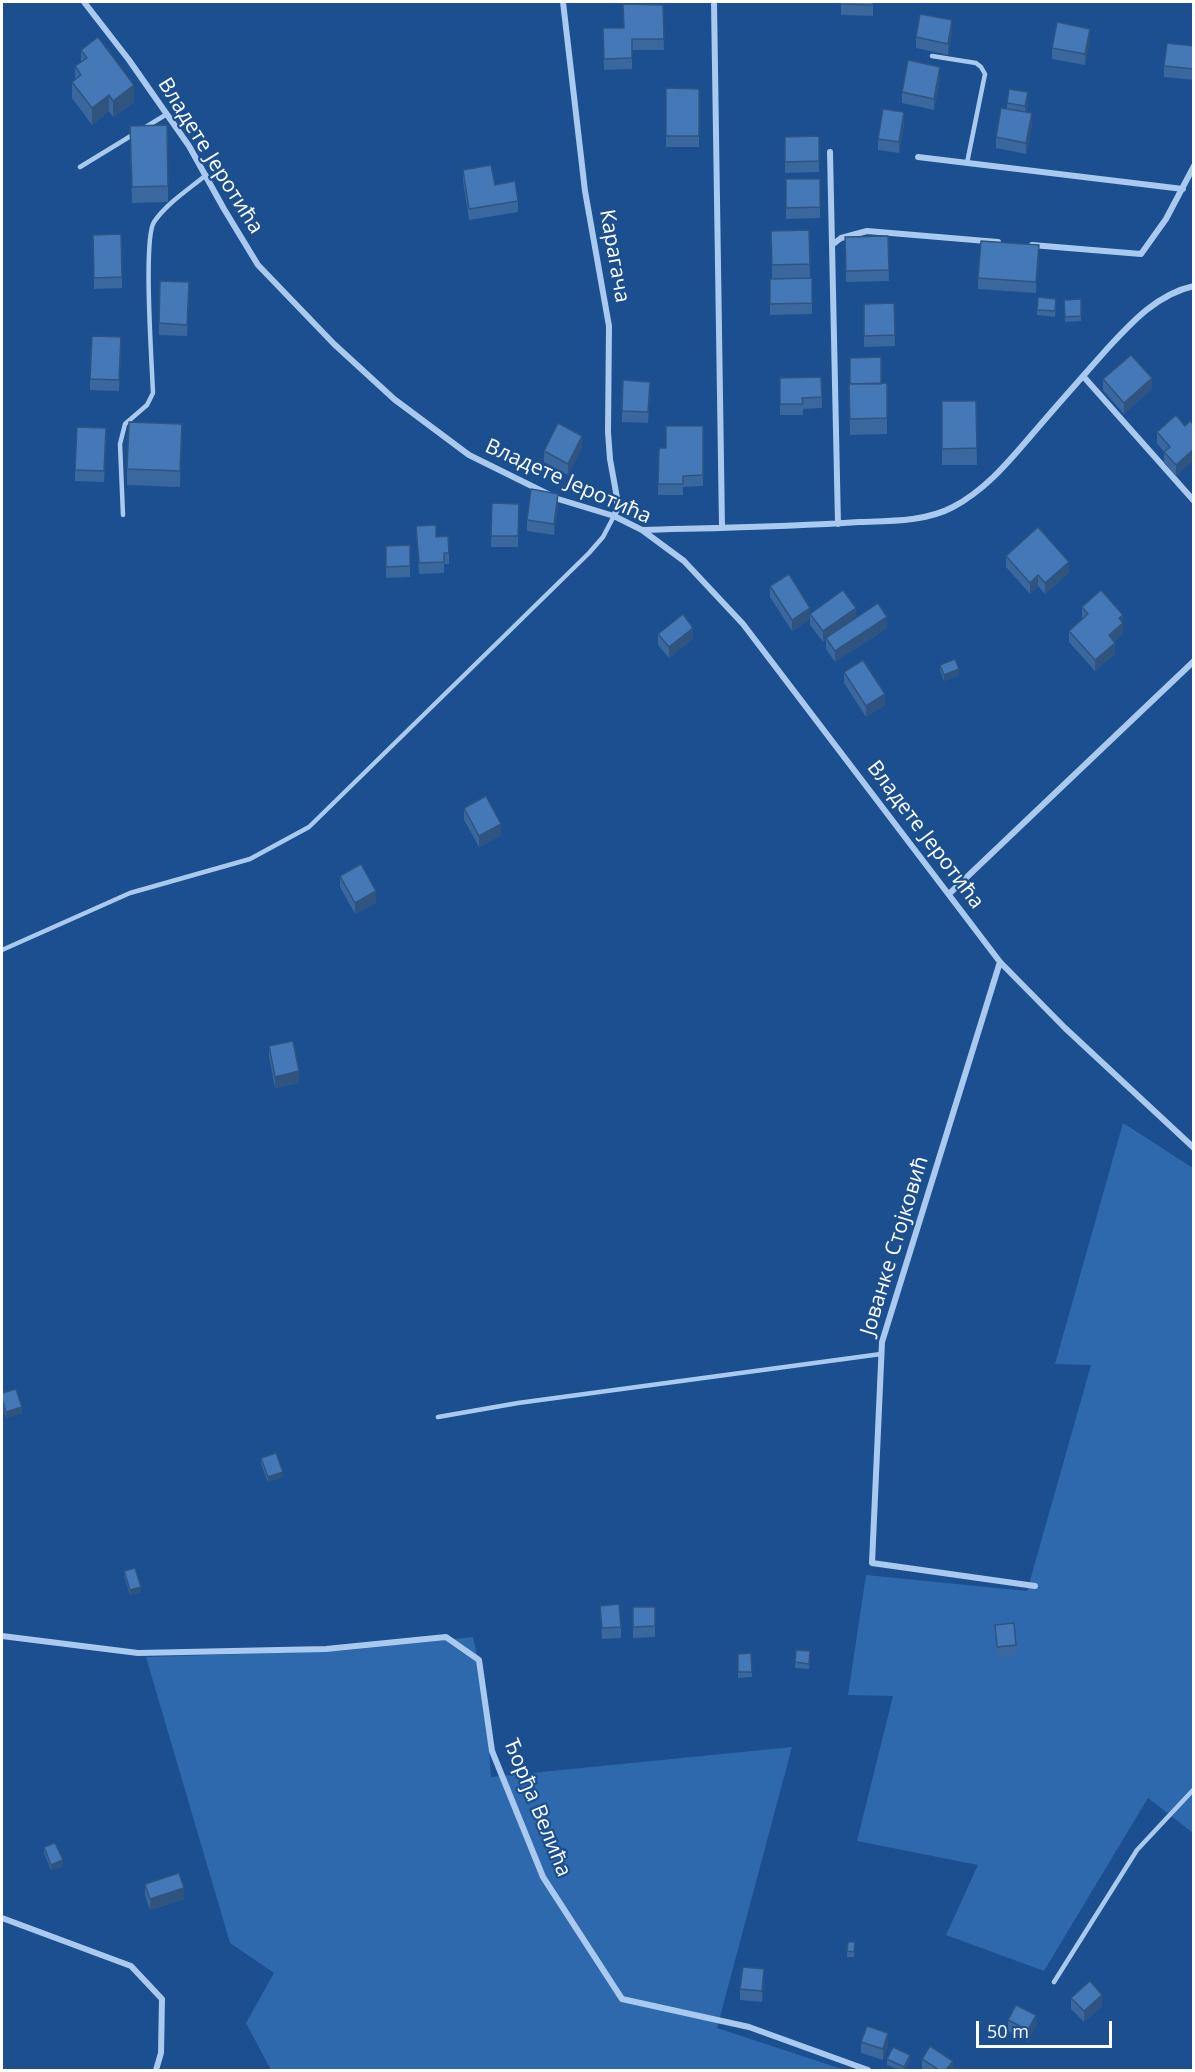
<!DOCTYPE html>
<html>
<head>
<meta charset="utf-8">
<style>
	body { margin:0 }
	#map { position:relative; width:1195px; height:2072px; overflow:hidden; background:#1b4f8f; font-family:"Open Sans",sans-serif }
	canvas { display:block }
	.frame { position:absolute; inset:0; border:3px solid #fff; pointer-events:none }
	.scale { position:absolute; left:976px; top:2021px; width:136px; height:27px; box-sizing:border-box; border:3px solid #fff; border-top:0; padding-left:8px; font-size:18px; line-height:21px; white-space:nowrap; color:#fff; -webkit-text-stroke:4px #1b4f8f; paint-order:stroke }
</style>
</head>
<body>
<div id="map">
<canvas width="1195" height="2072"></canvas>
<div class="frame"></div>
<div class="scale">50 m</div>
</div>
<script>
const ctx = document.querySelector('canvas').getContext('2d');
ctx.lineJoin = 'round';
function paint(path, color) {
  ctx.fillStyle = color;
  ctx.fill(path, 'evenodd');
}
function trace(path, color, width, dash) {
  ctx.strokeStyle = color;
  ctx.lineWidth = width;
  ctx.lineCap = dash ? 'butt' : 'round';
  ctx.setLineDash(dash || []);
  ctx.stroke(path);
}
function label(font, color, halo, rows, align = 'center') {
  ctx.font = font + ' "Open Sans",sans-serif';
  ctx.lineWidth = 4.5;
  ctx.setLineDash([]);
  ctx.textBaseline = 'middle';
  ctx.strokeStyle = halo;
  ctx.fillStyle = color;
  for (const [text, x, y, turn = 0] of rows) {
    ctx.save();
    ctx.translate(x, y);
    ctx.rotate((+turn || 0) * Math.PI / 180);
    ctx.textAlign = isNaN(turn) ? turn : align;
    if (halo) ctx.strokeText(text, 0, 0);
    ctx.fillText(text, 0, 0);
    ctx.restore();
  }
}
paint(new Path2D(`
	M 1123,1123 L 1193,1168 L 1193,1833 L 1148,1798 L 1044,1971 L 946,1935 L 978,1865 L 857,1841 L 893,1696 L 848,1695 L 866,1575 L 1027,1591 L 1091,1365 L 1055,1364 Z
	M 473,1637 L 485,1695 L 491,1777 L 792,1747 L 717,2028 L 845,2070 L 271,2070 L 246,2023 L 274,1973 L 230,1943 L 146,1657 L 338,1651 Z`), '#2e69ad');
trace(new Path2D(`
	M 932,56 L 976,63 L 981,67 L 985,74 L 967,163
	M 144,128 L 167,114
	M 80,167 L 134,134
	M 123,515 L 120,444 L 125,424 L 147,405 L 153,393 C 152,365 143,239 154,222 C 167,203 188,190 206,175
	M 2,950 L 130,893 L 250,859 L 309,827 L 589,553 L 603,537 L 614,516
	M 438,1417 L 518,1403 L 881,1354
	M 1054,1982 L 1137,1850 L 1194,1789`), '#a9c9ee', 4.5);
trace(new Path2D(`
	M 84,2 L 129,60 L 189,146 L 224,209 L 258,265 L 334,344 L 394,399 L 469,455 L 558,499 L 614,516 L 642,530 L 684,561 L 743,624 L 1000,962 L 1065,1028 L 1194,1148
	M 563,2 L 585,191 L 609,326 L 608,432 L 610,459 L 617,498 L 617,509 L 614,516
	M 714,2 L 722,527
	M 830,152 L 838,524
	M 918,157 L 1183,189
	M 832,245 L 841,238 L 867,231 L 998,242
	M 1032,245 L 1141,254 L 1166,219 L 1194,166
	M 1083,376 L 1194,501
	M 642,530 C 714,528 787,527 859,522 C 889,521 925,522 953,507 C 987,489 1010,460 1035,431 C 1059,403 1083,376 1107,349 C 1131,323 1157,294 1194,286
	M 949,894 L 1194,661
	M 1000,962 L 882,1342 L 872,1563 L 1035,1586
	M 2,1636 L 138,1653 L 326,1649 L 446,1637 L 479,1660 L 492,1751 L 543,1877 L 622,1999 L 749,2027 L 868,2070
	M 2,1918 L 131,1966 L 162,1999 L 161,2053 L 156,2070`), '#a9c9ee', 6);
paint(new Path2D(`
	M 841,2 L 873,2 L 873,16 L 841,15 Z
	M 663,5 L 664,50 L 632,50 L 632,69 L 604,70 L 603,28 L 624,28 Z
	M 952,31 L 948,55 L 916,48 L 916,37 Z
	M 1090,40 L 1085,65 L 1052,59 L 1052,48 Z
	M 1194,46 L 1194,80 L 1164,77 L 1164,66 Z
	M 81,50 L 134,102 L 113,117 L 109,111 L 92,125 L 72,98 L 72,82 L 75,80 L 75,66 L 81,62 Z
	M 940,78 L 934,110 L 902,103 L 902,92 Z
	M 666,88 L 699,89 L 699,147 L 666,147 Z
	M 1007,103 L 1028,103 L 1026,112 L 1032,124 L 1026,154 L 996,148 L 996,137 L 1007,109 Z
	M 904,123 L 899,153 L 878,150 L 878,139 Z
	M 819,136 L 819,172 L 785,173 L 785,137 Z
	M 130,142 L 168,186 L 168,202 L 132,203 Z
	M 463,170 L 495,185 L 518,201 L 518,212 L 469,220 L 463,181 Z
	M 786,179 L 820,179 L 820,218 L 786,219 Z
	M 809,230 L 810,278 L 812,278 L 812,314 L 770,315 L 770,279 L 772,279 L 771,231 Z
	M 93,235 L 122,277 L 122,288 L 94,289 Z
	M 888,236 L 889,281 L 846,282 L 845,237 Z
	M 1039,256 L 1036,293 L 978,289 L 978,278 Z
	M 189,293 L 187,336 L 159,335 L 159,323 Z
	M 1081,299 L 1081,321 L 1065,322 L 1064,300 Z
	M 894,303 L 895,346 L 864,347 L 864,304 Z
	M 1056,304 L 1055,317 L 1037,315 L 1037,310 Z
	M 121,348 L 119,391 L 90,390 L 90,379 Z
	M 821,377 L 822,408 L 803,409 L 803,415 L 780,415 L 780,378 Z
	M 1103,379 L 1152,389 L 1124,414 L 1103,390 Z
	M 887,383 L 887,434 L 850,435 L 849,384 Z
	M 650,393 L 648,423 L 622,422 L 622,411 Z
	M 942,401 L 976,401 L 977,465 L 942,465 Z
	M 703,426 L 703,486 L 683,487 L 683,495 L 658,495 L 659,448 L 666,448 Z
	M 1185,426 L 1176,476 L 1164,463 L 1164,452 L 1157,443 L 1157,432 Z
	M 106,439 L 104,482 L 75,481 L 75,470 Z
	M 182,440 L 180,487 L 127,485 L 127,469 Z
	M 582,447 L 568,475 L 544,462 L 544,451 Z
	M 492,503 L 519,504 L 518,547 L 491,547 Z
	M 558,505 L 554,535 L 527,531 L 527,520 Z
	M 416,526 L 436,537 L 449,553 L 449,564 L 444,564 L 444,573 L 419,574 Z
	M 410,545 L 410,577 L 386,578 L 386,546 Z
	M 1006,556 L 1069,573 L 1045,594 L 1038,586 L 1030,594 L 1006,567 Z
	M 770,586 L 810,614 L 856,618 L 887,628 L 835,662 L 826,649 L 826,640 L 823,642 L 810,625 L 810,619 L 792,631 L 770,597 Z
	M 1082,607 L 1123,615 L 1123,634 L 1114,642 L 1115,654 L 1095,671 L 1069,642 L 1069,631 L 1082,619 Z
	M 658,634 L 693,639 L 669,658 L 658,645 Z
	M 940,665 L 959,675 L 944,681 L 940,670 Z
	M 844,672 L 885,705 L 866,717 L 844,683 Z
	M 464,808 L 501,835 L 479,847 L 464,820 Z
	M 340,876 L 376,903 L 355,914 L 340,887 Z
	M 269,1046 L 299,1083 L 275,1088 L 269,1057 Z
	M 2,1393 L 22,1413 L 6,1418 L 2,1404 Z
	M 261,1458 L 283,1477 L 268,1482 L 261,1464 Z
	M 124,1571 L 141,1592 L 130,1595 L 124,1576 Z
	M 600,1606 L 621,1627 L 621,1638 L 602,1639 Z
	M 633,1607 L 655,1607 L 655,1637 L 633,1638 Z
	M 995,1625 L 1016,1645 L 1016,1656 L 997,1658 Z
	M 751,1653 L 752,1677 L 738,1678 L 738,1654 Z
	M 810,1656 L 809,1669 L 795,1668 L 795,1662 Z
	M 44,1847 L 63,1866 L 51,1870 L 44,1853 Z
	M 145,1884 L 184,1899 L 150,1910 L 145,1895 Z
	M 855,1948 L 854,1957 L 847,1957 L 847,1951 Z
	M 764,1980 L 762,2002 L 740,2000 L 740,1989 Z
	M 1071,1998 L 1102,2006 L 1084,2022 L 1071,2009 Z
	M 1008,2020 L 1036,2026 L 1028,2041 L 1008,2031 Z
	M 861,2042 L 888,2044 L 883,2060 L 861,2053 Z
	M 887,2059 L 910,2060 L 905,2070 L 900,2070 L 887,2065 Z
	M 922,2059 L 953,2070 L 922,2070 Z`), '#3a679d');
paint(new Path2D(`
	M 952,20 L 952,31 L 948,55 L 948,44 Z
	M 1090,29 L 1090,40 L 1085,65 L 1085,54 Z
	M 940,67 L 940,78 L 934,110 L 934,99 Z
	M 134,85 L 134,102 L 113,117 L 113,101 Z
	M 1028,92 L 1028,103 L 1025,117 L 1025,106 Z
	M 109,95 L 109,111 L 92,125 L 92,108 Z
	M 904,112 L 904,123 L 899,153 L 899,142 Z
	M 1032,113 L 1032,124 L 1026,154 L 1026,143 Z
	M 1039,245 L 1039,256 L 1036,293 L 1036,282 Z
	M 1152,378 L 1152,389 L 1124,414 L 1124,403 Z
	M 182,424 L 182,440 L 180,487 L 180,471 Z
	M 582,436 L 582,447 L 568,475 L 568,464 Z
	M 1194,449 L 1194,460 L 1176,476 L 1176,465 Z
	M 558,494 L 558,505 L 554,535 L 554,524 Z
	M 1069,562 L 1069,573 L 1045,594 L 1045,583 Z
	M 1038,575 L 1038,586 L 1030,594 L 1030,583 Z
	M 810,608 L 810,619 L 792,631 L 792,620 Z
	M 856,608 L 856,619 L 826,638 L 826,640 L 823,642 L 823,631 Z
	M 1123,615 L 1123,634 L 1109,647 L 1109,635 L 1119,618 Z
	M 887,617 L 887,628 L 835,662 L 835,651 Z
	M 693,628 L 693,639 L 669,658 L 669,647 Z
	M 1115,643 L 1115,654 L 1095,671 L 1095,660 Z
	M 959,669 L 959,675 L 944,681 L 944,675 Z
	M 885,694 L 885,705 L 866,717 L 866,706 Z
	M 501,824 L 501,835 L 479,847 L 479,836 Z
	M 376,891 L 376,903 L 355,914 L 355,903 Z
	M 299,1071 L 299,1083 L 275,1088 L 275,1077 Z
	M 22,1407 L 22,1413 L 6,1418 L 6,1412 Z
	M 283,1472 L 283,1477 L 268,1482 L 268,1477 Z
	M 141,1587 L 141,1592 L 130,1595 L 130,1590 Z
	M 63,1860 L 63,1866 L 51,1870 L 51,1865 Z
	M 184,1888 L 184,1899 L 150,1910 L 150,1899 Z
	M 764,1969 L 764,1980 L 762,2002 L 762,1991 Z
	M 1102,1995 L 1102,2006 L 1084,2022 L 1084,2011 Z
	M 1036,2015 L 1036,2026 L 1028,2041 L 1028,2030 Z
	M 888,2033 L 888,2044 L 883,2060 L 883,2049 Z
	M 910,2055 L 910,2060 L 905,2070 L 904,2070 L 904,2067 Z
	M 953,2061 L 953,2070 L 946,2070 Z`), '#305480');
const building = new Path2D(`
	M 841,2 L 873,2 L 873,5 L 841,4 Z
	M 623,4 L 663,5 L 664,39 L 632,39 L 632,58 L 604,59 L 603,28 L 624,28 Z
	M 920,14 L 952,20 L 948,44 L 916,37 Z
	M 1057,22 L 1090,29 L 1085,54 L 1052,48 Z
	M 98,37 L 134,85 L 113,101 L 109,95 L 92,108 L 72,82 L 81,75 L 75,66 L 87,58 L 81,50 Z
	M 1167,43 L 1194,46 L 1194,69 L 1164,66 Z
	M 908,60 L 940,67 L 934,99 L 902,92 Z
	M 666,88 L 699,89 L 699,136 L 666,136 Z
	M 1009,89 L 1028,92 L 1025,106 L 1007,103 Z
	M 1001,108 L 1032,113 L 1026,143 L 996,137 Z
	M 883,109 L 904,112 L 899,142 L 878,139 Z
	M 167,125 L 168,186 L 132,187 L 130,126 Z
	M 819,136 L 819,161 L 785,162 L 785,137 Z
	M 491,165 L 495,185 L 515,181 L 518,201 L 469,209 L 463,170 Z
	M 786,179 L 820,179 L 820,207 L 786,208 Z
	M 809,230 L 810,264 L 772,265 L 771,231 Z
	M 121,234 L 122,277 L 94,278 L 93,235 Z
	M 888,236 L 889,270 L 846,271 L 845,237 Z
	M 981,241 L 1039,245 L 1036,282 L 978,278 Z
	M 812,278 L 812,303 L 770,304 L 770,279 Z
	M 160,281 L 189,282 L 187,325 L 159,323 Z
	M 1038,297 L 1056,299 L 1055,311 L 1037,310 Z
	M 1081,299 L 1081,316 L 1065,317 L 1064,300 Z
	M 894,303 L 895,335 L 864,336 L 864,304 Z
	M 92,336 L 121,337 L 119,380 L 90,379 Z
	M 1131,355 L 1152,378 L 1124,403 L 1103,379 Z
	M 881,357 L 881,384 L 850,384 L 850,358 Z
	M 821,377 L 822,397 L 802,398 L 803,404 L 780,404 L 780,378 Z
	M 623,380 L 650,382 L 648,412 L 622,411 Z
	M 887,383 L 887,418 L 850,419 L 849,384 Z
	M 942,401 L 976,401 L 977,448 L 942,449 Z
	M 1176,415 L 1185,426 L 1190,421 L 1194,425 L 1194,449 L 1176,465 L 1164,452 L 1170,447 L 1157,432 Z
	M 129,422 L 182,424 L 180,471 L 127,469 Z
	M 558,423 L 582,436 L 568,464 L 544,451 Z
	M 666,426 L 703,426 L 703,475 L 683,476 L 683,484 L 658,484 L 659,448 L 666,448 Z
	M 77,427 L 106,428 L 104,471 L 75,470 Z
	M 531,489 L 558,494 L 554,524 L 527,520 Z
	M 492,503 L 519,504 L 518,536 L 491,536 Z
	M 436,525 L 436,537 L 448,536 L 449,553 L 444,553 L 444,562 L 419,563 L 416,526 Z
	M 1038,527 L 1069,562 L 1045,583 L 1038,575 L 1030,583 L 1006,556 Z
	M 410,545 L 410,566 L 386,567 L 386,546 Z
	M 789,574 L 810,608 L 792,620 L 770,586 Z
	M 843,590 L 856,608 L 823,631 L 810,614 Z
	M 1101,590 L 1123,615 L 1119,618 L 1123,623 L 1109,635 L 1115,643 L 1095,660 L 1069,631 L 1088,614 L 1082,607 Z
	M 878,603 L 887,617 L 835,651 L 826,638 Z
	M 683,614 L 693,628 L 669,647 L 658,634 Z
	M 955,659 L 959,669 L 944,675 L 940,665 Z
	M 863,660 L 885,694 L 866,706 L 844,672 Z
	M 486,796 L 501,824 L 479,836 L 464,808 Z
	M 361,864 L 376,891 L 355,903 L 340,876 Z
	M 293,1041 L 299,1071 L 275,1077 L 269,1046 Z
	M 16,1389 L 22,1407 L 6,1412 L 2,1399 L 2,1393 Z
	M 276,1453 L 283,1472 L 268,1477 L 261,1458 Z
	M 135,1568 L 141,1587 L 130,1590 L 124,1571 Z
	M 619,1604 L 621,1627 L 602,1628 L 600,1606 Z
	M 633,1607 L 655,1607 L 655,1626 L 633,1627 Z
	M 1014,1623 L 1016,1645 L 997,1647 L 995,1625 Z
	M 796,1650 L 810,1651 L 809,1664 L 795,1662 Z
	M 751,1653 L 752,1672 L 738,1672 L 738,1654 Z
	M 55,1843 L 63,1860 L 51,1865 L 44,1847 Z
	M 179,1873 L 184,1888 L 150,1899 L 145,1884 Z
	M 848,1942 L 855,1942 L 854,1952 L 847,1951 Z
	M 743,1967 L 764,1969 L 762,1991 L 740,1989 Z
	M 1090,1981 L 1102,1995 L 1084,2011 L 1071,1998 Z
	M 1016,2005 L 1036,2015 L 1028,2030 L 1008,2020 Z
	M 867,2026 L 888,2033 L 883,2049 L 861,2042 Z
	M 930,2046 L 953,2061 L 946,2070 L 939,2070 L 922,2059 Z
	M 893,2047 L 910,2055 L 904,2067 L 887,2059 Z`);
paint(building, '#4478b7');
trace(building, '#305480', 1.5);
label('21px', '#fff', '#1b4f8f', [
	["Владете Јеротића",210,156,58],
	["Карагача",614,256,80],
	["Владете Јеротића",568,482,24],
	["Владете Јеротића",925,835,53],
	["Јованке Стојковић",895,1246,-73],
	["Ђорђа Велића",537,1808,68]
]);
</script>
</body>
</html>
